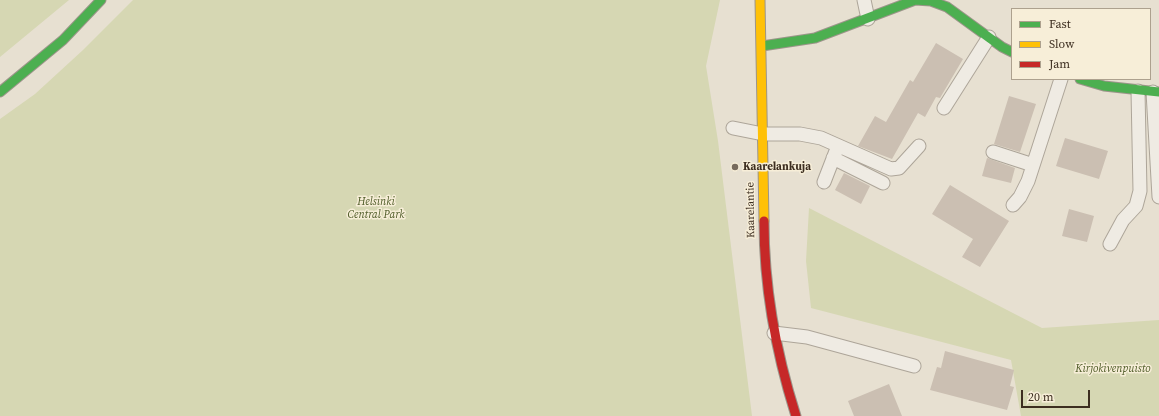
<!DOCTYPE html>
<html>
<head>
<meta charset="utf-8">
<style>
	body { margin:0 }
	#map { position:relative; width:1159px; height:416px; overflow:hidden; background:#e7e0d1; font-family:"Source Serif 4",serif }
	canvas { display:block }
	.legend { position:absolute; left:1011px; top:8px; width:140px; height:72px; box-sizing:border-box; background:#f7eed8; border:1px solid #ada18e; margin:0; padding:5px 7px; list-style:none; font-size:12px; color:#3d2e20 }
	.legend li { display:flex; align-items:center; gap:8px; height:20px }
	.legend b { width:20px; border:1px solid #ada18e }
	.scale { position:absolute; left:1021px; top:390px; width:69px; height:18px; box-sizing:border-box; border:2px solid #3d2e20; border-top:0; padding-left:5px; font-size:12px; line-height:14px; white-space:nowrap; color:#3d2e20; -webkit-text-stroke:3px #f7eed8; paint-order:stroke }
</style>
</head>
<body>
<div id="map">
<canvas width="1159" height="416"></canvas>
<ul class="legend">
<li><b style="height:5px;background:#4caf50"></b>Fast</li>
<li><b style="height:5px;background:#ffc107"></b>Slow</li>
<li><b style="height:5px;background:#c62828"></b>Jam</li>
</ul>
<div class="scale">20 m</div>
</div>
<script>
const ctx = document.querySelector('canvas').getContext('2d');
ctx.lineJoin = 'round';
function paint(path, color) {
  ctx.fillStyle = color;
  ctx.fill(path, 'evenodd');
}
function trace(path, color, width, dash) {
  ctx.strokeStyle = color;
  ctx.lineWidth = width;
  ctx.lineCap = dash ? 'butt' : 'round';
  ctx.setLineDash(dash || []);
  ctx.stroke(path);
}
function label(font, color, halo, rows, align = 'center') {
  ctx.font = font + ' "Source Serif 4",serif';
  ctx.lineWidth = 3;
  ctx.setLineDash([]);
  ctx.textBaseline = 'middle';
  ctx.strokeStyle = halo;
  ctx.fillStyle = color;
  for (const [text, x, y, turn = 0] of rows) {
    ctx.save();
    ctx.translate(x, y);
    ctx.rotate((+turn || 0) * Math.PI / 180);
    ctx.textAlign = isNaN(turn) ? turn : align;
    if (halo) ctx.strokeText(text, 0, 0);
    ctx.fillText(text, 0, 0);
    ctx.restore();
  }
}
paint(new Path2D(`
	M 0,0 L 69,0 L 0,57 Z
	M 133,0 L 720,0 L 706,66 L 718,141 L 752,416 L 0,416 L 0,119 L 35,94 L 83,50 Z
	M 809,208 L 1042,328 L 1159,320 L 1159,416 L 1021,416 L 1011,360 L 811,308 L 806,261 Z`), '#d6d7b3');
paint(new Path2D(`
	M 936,43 L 963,59 L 940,98 L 936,97 L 925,117 L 918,113 L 892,159 L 858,146 L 875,116 L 886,122 L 910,80 L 913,82 Z
	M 1009,96 L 1036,104 L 1020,152 L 994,144 Z
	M 1065,138 L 1108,151 L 1099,179 L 1056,166 Z
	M 987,158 L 1015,168 L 1011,183 L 982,176 Z
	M 844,173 L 870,186 L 861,204 L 835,190 Z
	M 950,185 L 1009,221 L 980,267 L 962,257 L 973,239 L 932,214 Z
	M 1069,209 L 1094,216 L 1087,242 L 1062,236 Z
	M 945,351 L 1014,370 L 1010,386 L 1014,387 L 1007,410 L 930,390 L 937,367 L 941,368 Z
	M 889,384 L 902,416 L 854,416 L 848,401 Z`), '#cbbfb2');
const lane = new Path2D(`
	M 864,0 L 868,19
	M 1153,92 L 1159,197
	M 944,108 L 989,37
	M 733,128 L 763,134 L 800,134 L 821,138 L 891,169 L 899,168 L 919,146
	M 993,152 L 1033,165
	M 833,158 L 883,183
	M 824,182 L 836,151
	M 1013,205 L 1020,197 L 1028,181 L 1061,79
	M 1110,244 L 1123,220 L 1136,206 L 1140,191 L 1138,91
	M 774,333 L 807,337 L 914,366`);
const fast = new Path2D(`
	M 762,46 L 815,38 L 915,0 L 931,1 L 947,7 L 1002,47 L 1012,52
	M 1080,79 L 1104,86 L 1159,92
	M 0,92 L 63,40 L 101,0`);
const slow = new Path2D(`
	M 760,0 L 764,221`);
const jam = new Path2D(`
	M 764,221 C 764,287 776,353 796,416`);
trace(lane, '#ada599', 15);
trace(fast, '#9c958a', 11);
trace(slow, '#9c958a', 11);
trace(jam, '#9c958a', 11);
trace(lane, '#efebe3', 13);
trace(fast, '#4caf50', 9);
trace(slow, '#ffc107', 9);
trace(jam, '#c62828', 9);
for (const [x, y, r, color] of [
	[735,167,4,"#786c5e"]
]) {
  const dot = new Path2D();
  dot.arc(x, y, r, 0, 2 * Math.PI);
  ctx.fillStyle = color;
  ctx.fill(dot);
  trace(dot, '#f7eed8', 1.5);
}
label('bold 11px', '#3d2e20', '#f7eed8', [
	["Kaarelankuja",743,167]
], 'left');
label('italic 11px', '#4d5a26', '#f7eed8', [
	["Helsinki",376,202],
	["Central Park",376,215],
	["Kirjokivenpuisto",1113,369]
]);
label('11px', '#3d2e20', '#f7eed8', [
	["Kaarelantie",751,210,-91]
]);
</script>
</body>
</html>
